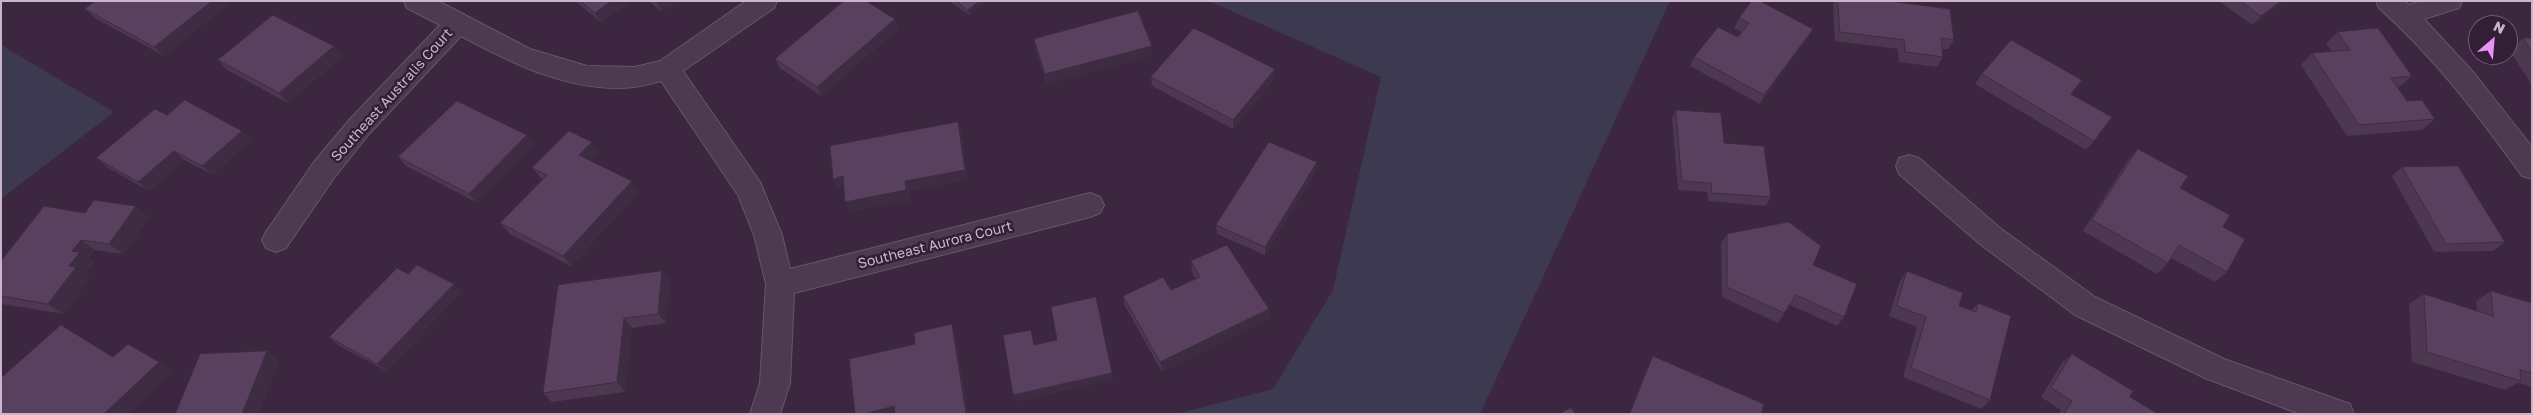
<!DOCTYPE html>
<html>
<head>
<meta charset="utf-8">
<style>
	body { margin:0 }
	#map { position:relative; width:2533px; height:415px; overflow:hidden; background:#3c2640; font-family:"Golos Text",sans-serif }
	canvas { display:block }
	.frame { position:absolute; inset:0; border:2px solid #c8b7ca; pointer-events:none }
	.north { position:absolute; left:2468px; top:15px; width:50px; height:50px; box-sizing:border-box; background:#321f35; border:1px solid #6e5c71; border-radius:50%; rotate:27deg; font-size:14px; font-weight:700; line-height:20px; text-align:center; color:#c8b7ca }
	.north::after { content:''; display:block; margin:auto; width:18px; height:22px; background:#ea91f6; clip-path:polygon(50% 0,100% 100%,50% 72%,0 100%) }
</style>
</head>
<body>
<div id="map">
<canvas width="2533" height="415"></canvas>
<div class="frame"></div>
<div class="north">N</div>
</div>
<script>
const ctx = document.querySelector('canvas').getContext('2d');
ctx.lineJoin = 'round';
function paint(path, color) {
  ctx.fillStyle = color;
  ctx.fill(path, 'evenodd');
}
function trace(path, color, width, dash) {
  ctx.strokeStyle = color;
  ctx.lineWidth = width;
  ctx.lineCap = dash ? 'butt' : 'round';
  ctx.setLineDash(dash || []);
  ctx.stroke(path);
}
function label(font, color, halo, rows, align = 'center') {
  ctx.font = font + ' "Golos Text",sans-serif';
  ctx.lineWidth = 5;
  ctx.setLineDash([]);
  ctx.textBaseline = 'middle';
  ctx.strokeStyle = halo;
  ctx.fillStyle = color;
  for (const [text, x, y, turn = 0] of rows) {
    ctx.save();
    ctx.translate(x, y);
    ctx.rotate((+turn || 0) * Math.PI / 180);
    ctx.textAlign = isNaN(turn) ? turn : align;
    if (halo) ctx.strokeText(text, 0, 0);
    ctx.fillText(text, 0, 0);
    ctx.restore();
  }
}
paint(new Path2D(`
	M 1209,1 L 1670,1 L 1480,414 L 1176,414 L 1273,389 L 1333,290 L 1381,77 Z
	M 1,45 L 114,112 L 1,199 Z`), '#3d3951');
const minor = new Path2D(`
	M 404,1 L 438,1 L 530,49 L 587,66 L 635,67 L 660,61 L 746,1 L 777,1 L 774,8 L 683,71 L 760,182 L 782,235 L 790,269 L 1090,193 L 1100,197 L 1104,205 L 1100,213 L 1090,217 L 794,293 L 790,383 L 780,414 L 750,414 L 760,383 L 766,284 L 754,235 L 738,195 L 661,81 C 653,83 643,86 635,87 C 573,94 513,64 461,36 L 369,134 L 334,178 L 286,248 L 276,252 L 266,248 L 262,240 L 266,232 L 314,162 L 351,118 L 440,25 L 407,8 Z
	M 2376,1 L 2405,1 L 2409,5 L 2421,1 L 2462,1 L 2459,8 L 2424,19 L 2474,73 L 2532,147 L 2532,179 L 2522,176 C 2479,116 2435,58 2379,8 Z
	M 1909,155 L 1919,158 L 2000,228 L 2095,297 L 2224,359 L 2350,404 L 2354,414 L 2300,414 L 2205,378 L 2075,315 L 1980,244 L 1899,174 L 1896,166 L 1899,158 Z`);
trace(minor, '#68556a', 2);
paint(minor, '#4d3a50');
paint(new Path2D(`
	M 95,1 L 233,1 L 164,56 L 95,18 L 85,9 Z
	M 575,1 L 631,1 L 601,22 Z
	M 649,1 L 678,1 L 662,12 Z
	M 949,1 L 987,1 L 970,15 Z
	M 1835,1 L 1889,1 L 1954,40 L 1948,49 L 1942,49 L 1943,57 L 1937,67 L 1899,62 L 1898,49 L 1835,41 L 1833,4 Z
	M 2219,1 L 2286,1 L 2252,25 Z
	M 1739,18 L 1813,29 L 1808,38 L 1760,104 L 1690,66 L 1694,57 L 1738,37 L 1742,32 L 1734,28 Z
	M 898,29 L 821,96 L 780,68 L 775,59 Z
	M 2338,32 L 2412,76 L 2398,88 L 2407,101 L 2435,119 L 2422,130 L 2347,136 L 2301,65 L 2312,53 L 2332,52 L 2326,43 Z
	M 2523,38 L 2532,38 L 2532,85 L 2509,50 Z
	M 1034,39 L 1153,55 L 1047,84 L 1036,49 Z
	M 334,46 L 343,56 L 288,103 L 227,70 L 218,60 Z
	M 1982,74 L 2094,141 L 2086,150 L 1975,84 Z
	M 1151,77 L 1275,78 L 1233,129 L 1152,86 Z
	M 1676,110 L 1724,143 L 1771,197 L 1766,206 L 1708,201 L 1707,192 L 1678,190 L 1672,119 Z
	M 167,115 L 252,140 L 212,174 L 184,160 L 149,191 L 107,167 L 96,158 Z
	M 592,142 L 599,153 L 591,161 L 639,192 L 571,266 L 510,234 L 500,223 L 543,180 L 541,178 L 532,168 Z
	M 534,144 L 476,202 L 406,166 L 398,157 Z
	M 2138,149 L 2223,227 L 2227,272 L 2215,282 L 2171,258 L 2168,263 L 2157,274 L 2083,231 L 2128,160 Z
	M 1317,162 L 1316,171 L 1265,255 L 1217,234 L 1216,225 Z
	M 2402,167 L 2505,242 L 2493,251 L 2434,252 L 2392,176 Z
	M 85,213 L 150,217 L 123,254 L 95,250 L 89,258 L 94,262 L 85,274 L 90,277 L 64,314 L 1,304 L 1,261 Z
	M 1727,234 L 1813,265 L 1844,317 L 1837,326 L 1790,305 L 1778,323 L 1722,297 L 1721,244 Z
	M 1191,261 L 1269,309 L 1269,319 L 1162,372 L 1125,306 L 1123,296 L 1171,290 L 1196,279 L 1192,272 Z
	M 662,271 L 670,281 L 666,323 L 632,328 L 625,392 L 552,402 L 543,393 Z
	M 1907,271 L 1959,306 L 1972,310 L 1978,303 L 1990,400 L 1981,409 L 1903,377 L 1917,327 L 1889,316 L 1900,281 Z
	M 408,274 L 454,284 L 462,292 L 386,371 L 338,345 L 329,337 Z
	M 2491,291 L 2532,303 L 2532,387 L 2518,383 L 2505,390 L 2412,362 L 2409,304 L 2424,294 L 2477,311 L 2476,301 Z
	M 2072,354 L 2130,397 L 2158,414 L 2059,414 L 2061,410 L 2041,397 L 2062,363 Z
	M 1653,356 L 1761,414 L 1629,414 L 1648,366 Z`), '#4d3751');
paint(new Path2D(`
	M 212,1 L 233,1 L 164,56 L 154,47 Z
	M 611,1 L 631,1 L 601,22 L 595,13 Z
	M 659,1 L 678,1 L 662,12 L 657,3 Z
	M 979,1 L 987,1 L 970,15 L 968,10 Z
	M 2281,1 L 2286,1 L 2252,25 L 2261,16 Z
	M 895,19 L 898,29 L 821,96 L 817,87 Z
	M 1813,29 L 1808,38 L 1760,104 L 1764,95 Z
	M 334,46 L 343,56 L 288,103 L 279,93 Z
	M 1152,46 L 1153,55 L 1047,84 L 1045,74 Z
	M 1275,69 L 1275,78 L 1233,129 L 1233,120 Z
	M 958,122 L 962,134 L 968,180 L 910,191 L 910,201 L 850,212 L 845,202 L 905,181 Z
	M 242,131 L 252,140 L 212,174 L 202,166 Z
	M 527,135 L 534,144 L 476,202 L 469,194 Z
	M 592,142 L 599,153 L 587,166 L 579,155 Z
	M 174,151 L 184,160 L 149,191 L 138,182 Z
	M 1317,162 L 1316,171 L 1265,255 L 1265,247 Z
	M 843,176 L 848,187 L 838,189 L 833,179 Z
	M 632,181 L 639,192 L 571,266 L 563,256 Z
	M 136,206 L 150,217 L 123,254 L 109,244 Z
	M 81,240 L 95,250 L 89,258 L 94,262 L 85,274 L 90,277 L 64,314 L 48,304 L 69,266 L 72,251 Z
	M 662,271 L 670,281 L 666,323 L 658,314 Z
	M 454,284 L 462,292 L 386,371 L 377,364 Z
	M 1269,309 L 1269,319 L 1162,372 L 1160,362 Z
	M 624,318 L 632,328 L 625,392 L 617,382 Z
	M 952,324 L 955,334 L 969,414 L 962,414 Z
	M 267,351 L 280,361 L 259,414 L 242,414 Z
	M 159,362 L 173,372 L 129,414 L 104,414 Z
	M 1112,373 L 1114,380 L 1016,402 L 1013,395 Z
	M 894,406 L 898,414 L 864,414 Z`), '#3e2d42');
const building = new Path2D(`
	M 95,1 L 212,1 L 154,47 L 85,9 Z
	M 581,1 L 611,1 L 595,13 Z
	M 844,1 L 866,1 L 895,19 L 817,87 L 775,59 Z
	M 956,1 L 979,1 L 968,10 Z
	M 1752,1 L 1760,1 L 1813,29 L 1764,95 L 1694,57 L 1718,27 L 1738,37 L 1749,23 L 1739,18 Z
	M 1838,1 L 1889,1 L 1950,9 L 1954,40 L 1941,38 L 1943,57 L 1905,52 L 1904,40 L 1840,32 Z
	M 2241,1 L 2281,1 L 2261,16 Z
	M 1138,11 L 1152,46 L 1045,74 L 1034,39 Z
	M 273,15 L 334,46 L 279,93 L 218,60 Z
	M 1194,28 L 1275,69 L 1233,120 L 1151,77 Z
	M 2378,28 L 2412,76 L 2391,78 L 2407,101 L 2422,100 L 2435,119 L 2359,125 L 2312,53 L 2350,50 L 2338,32 Z
	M 2523,38 L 2532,38 L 2532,52 Z
	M 2011,40 L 2082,80 L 2071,94 L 2112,117 L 2094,141 L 1982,74 Z
	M 185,100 L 242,131 L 202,166 L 174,151 L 138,182 L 96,158 L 155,109 L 167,115 Z
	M 457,101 L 527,135 L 469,194 L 398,157 Z
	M 1676,110 L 1721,113 L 1724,143 L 1764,146 L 1771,197 L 1712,193 L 1711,183 L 1682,181 Z
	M 958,122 L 965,170 L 905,181 L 906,190 L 845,202 L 843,176 L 833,179 L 830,146 Z
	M 569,131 L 592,142 L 579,155 L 632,181 L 563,256 L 500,223 L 547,175 L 532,168 Z
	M 1269,142 L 1317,162 L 1265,247 L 1216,225 Z
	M 2138,149 L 2188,176 L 2180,188 L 2230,215 L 2223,227 L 2245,239 L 2227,272 L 2179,245 L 2168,263 L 2092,220 Z
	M 2458,166 L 2505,242 L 2446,244 L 2402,167 Z
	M 94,200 L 136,206 L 109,244 L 81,240 L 72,251 L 80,252 L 69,266 L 76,267 L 48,304 L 1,296 L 1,261 L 44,206 L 85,213 Z
	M 1789,222 L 1821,246 L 1813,265 L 1857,284 L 1844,317 L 1796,295 L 1784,313 L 1727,287 L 1727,234 Z
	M 1227,245 L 1269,309 L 1160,362 L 1123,296 L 1163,277 L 1171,290 L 1200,277 L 1191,261 Z
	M 417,265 L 454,284 L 377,364 L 329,337 L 397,268 L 408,274 Z
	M 662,271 L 658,314 L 624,318 L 617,382 L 543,393 L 558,285 Z
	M 1907,271 L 1963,293 L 1959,306 L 1976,312 L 1978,303 L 2011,316 L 1990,400 L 1911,368 L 1926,317 L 1897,306 Z
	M 2491,291 L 2532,303 L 2532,373 L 2520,370 L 2521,381 L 2427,352 L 2424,294 L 2493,316 Z
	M 1096,297 L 1112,373 L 1013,395 L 1003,335 L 1031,330 L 1034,345 L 1057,340 L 1051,307 Z
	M 952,324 L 966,413 L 962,414 L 895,414 L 894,406 L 864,414 L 855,414 L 849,359 L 915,344 L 914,333 Z
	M 61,325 L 113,357 L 128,344 L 159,362 L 104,414 L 1,414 L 1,378 Z
	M 267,351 L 242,414 L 175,414 L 200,354 Z
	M 2072,354 L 2133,391 L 2130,397 L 2158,414 L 2064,414 L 2072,401 L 2051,388 Z
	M 1653,356 L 1764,404 L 1761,414 L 1630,414 Z
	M 1571,408 L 1576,414 L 1559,414 Z`);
paint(building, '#59405e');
trace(building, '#3e2d42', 1);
label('14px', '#c8b7ca', '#321f35', [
	["Southeast Australis Court",392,95,-48],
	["Southeast Aurora Court",935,245,-14]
]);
</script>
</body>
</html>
